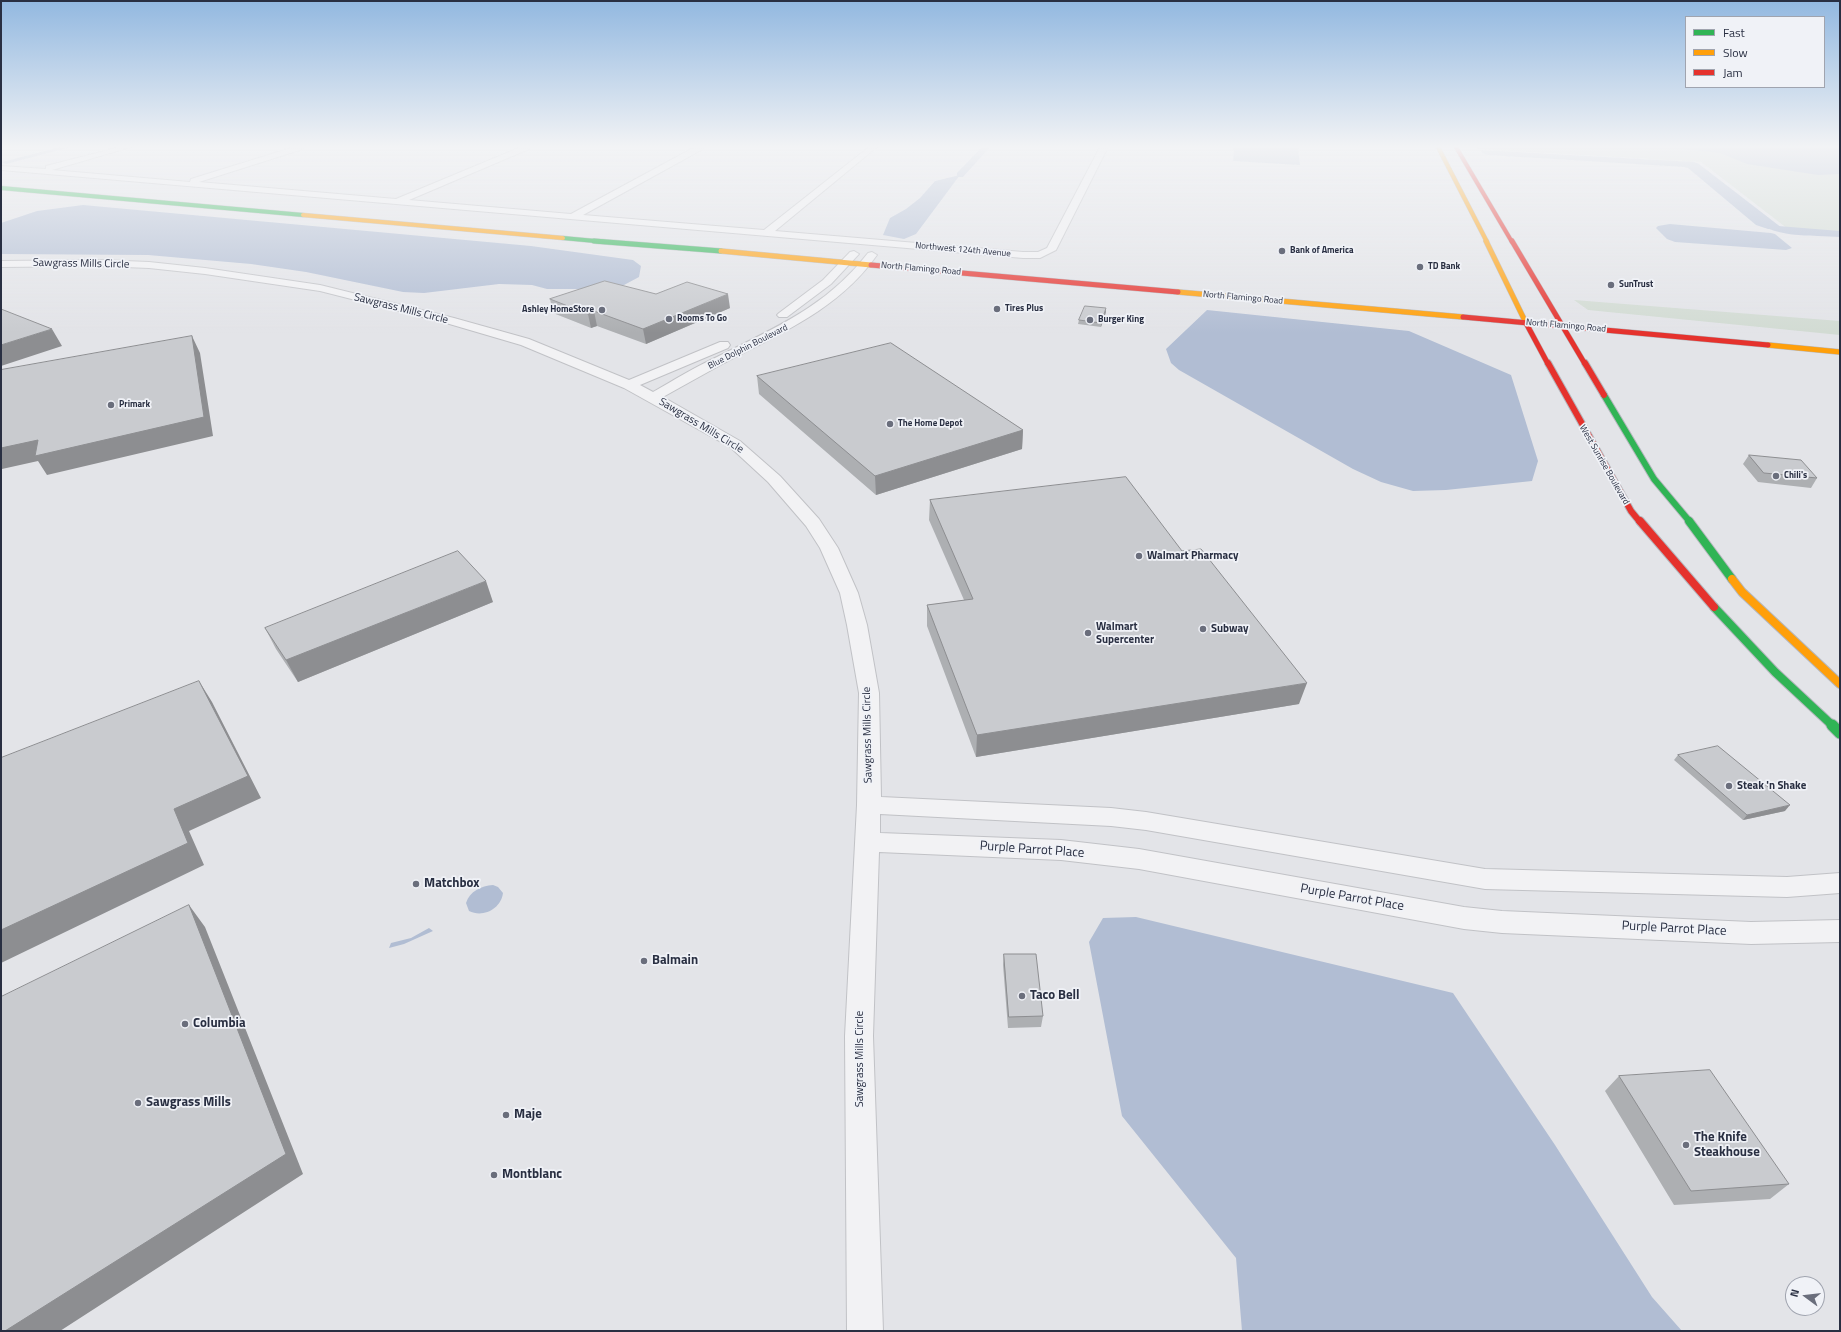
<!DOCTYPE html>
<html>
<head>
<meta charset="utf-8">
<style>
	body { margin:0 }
	#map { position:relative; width:1841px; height:1332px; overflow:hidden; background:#e3e4e8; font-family:"Titillium Web",sans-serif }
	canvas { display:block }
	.frame { position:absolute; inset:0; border:2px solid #292f42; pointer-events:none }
	.legend { position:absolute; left:1685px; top:16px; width:140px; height:72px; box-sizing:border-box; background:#f0f2f7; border:1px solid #a0a4af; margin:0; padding:5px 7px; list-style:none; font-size:12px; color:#292f42 }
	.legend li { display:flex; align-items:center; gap:8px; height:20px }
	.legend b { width:20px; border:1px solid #a0a4af }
	.north { position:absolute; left:1785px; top:1276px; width:40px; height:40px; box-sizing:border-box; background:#f0f2f7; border:1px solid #a0a4af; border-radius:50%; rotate:285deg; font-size:11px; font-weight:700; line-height:16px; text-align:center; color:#292f42 }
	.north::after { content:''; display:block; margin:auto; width:14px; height:18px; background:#6a6e7c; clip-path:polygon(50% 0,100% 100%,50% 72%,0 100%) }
</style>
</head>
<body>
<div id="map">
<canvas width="1841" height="1332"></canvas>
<div class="frame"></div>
<ul class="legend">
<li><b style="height:5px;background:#30b455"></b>Fast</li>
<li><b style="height:5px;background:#ff9f0a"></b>Slow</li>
<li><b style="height:5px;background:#e5322d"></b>Jam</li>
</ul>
<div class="north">N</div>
</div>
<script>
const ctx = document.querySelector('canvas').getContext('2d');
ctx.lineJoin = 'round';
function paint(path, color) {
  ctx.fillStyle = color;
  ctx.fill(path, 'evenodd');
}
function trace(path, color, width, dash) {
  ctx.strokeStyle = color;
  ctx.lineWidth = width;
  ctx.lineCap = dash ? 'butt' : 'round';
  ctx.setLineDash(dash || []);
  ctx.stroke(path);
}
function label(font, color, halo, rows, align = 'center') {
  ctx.font = font + ' "Titillium Web",sans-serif';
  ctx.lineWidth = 3.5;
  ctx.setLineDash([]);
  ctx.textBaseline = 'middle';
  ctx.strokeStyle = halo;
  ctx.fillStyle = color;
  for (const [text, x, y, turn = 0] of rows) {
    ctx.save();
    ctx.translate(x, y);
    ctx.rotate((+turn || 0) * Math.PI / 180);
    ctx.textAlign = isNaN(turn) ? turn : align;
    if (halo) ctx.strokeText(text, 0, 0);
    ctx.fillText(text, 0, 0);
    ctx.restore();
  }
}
paint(new Path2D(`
	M 1477,147 L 1840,147 L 1840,233 L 1788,229 L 1701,162 L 1478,149 Z
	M 1574,300 L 1840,321 L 1840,335 L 1588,310 Z`), '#d2dbd3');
paint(new Path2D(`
	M 1234,147 L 1298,147 L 1300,165 L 1233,161 Z
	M 1664,147 L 1840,147 L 1840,174 L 1818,175 L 1747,164 L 1720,153 Z
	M 1481,150 L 1694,162 L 1699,164 L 1782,228 L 1768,229 L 1756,225 L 1688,168 L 1684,167 L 1488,155 L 1482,153 Z
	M 960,175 L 916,234 L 904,239 L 883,235 L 890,218 L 906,209 L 920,198 L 935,181 Z
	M 83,205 L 531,246 L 633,260 L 641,266 L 639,277 L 624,285 L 599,289 L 547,289 L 532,285 L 499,284 L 424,293 L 403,292 L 306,272 L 251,264 L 148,255 L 1,254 L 1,223 L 37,211 Z
	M 1670,224 L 1771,233 L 1775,234 L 1792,248 L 1786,250 L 1675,242 L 1667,239 L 1656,228 L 1658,226 Z
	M 1207,310 L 1409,331 L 1511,375 L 1538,461 L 1532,481 L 1446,490 L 1413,491 L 1381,482 L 1353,469 L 1179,370 L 1171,363 L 1166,349 Z
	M 493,885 L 498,887 L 503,893 C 501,909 483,918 469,911 L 466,903 C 470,891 481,886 493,885 Z
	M 1136,917 L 1453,993 L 1555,1145 L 1652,1297 L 1682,1331 L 1242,1331 L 1236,1258 L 1122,1116 L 1089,942 L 1103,918 Z
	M 429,928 L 433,931 L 404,944 L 389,948 L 391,943 L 411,938 Z`), '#b1bdd3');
paint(new Path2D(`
	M 60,147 L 71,147 L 6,164 L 2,162 Z
	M 982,147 L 990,147 L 963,177 L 957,177 L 957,173 Z
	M 1756,213 L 1778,226 L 1840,231 L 1840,237 C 1813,235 1769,239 1751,216 Z`), '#b1bdd3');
const street = new Path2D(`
	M 120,147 L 131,147 L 52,170 L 190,182 L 191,179 L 294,147 L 304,147 L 303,149 L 199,182 L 396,199 L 521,147 L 530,147 L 529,149 L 409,200 L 571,214 L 695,147 L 704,147 L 703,149 L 583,215 L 764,230 L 869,147 L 877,147 L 775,231 L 1023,252 L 1038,252 L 1047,248 L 1100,147 L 1108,147 L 1056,250 L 1040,258 L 1023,258 L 1,170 L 1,166 L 46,169 L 46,166 Z
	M 854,251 L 859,254 L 831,284 L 787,317 L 779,317 L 777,315 L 779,313 L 823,280 L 850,252 Z
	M 872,252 L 877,255 C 839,309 781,333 724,363 C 704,374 683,386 663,397 L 740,441 L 780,476 L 819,519 L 838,548 L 858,593 L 867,625 L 879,693 L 881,797 L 1111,808 L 1146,812 L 1485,869 L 1787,877 L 1840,873 L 1840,893 L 1787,897 L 1485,889 L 1146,830 L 1111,826 L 880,814 L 880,833 L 1061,840 L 1139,849 L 1464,907 L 1502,911 L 1751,922 L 1840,920 L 1840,942 L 1751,944 L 1502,933 L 1464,929 L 1139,869 L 1061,860 L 879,852 L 873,1036 L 883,1331 L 847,1331 L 845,1036 L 857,805 L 859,693 L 847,625 L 840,593 L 820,548 L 806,526 L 768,482 L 730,447 L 624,388 L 521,345 L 446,323 L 320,291 L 205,274 L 149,268 L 100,266 L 1,267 L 1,261 L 100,260 L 149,262 L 205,268 L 320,285 L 454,318 L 529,339 L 629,380 L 720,342 L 728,342 L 730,345 L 728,348 L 640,385 L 653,392 C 674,380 695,367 717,357 C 776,327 826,307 868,253 Z`);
const fastFar4 = new Path2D(`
	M 1,188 L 303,215
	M 563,238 L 606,242`);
const fastFar3 = new Path2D(`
	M 594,241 L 721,251`);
const fastFar2 = new Path2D(`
	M 1604,395 L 1654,479 L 1690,522`);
const fastFar1 = new Path2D(`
	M 1689,521 L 1732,579
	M 1714,607 L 1775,672 L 1833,726`);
const fast = new Path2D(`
	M 1832,725 L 1840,733`);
const slowFar2 = new Path2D(`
	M 1438,147 L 1487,242
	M 303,215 L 563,238`);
const slowFar1 = new Path2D(`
	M 1486,241 L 1526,323
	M 721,251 L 871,265
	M 1178,292 L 1463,317
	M 1768,345 L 1840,352`);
const slow = new Path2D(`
	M 1732,579 L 1742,592 L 1840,684`);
const jamFar3 = new Path2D(`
	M 1456,147 L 1512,242`);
const jamFar2 = new Path2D(`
	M 1512,241 L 1585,364
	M 871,265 L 1178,292
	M 1463,317 L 1768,345
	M 1526,323 L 1548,364`);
const jamFar1 = new Path2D(`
	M 1548,363 L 1631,511 L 1640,522
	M 1585,363 L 1604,395`);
const jam = new Path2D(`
	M 1640,521 L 1714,607`);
trace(street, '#c1c2c6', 2);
trace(fastFar4, '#b5b7bd', 5);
trace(fastFar3, '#b5b7bd', 6);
trace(fastFar2, '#b5b7bd', 8);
trace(fastFar1, '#b5b7bd', 10);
trace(fast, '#b5b7bd', 13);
trace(slowFar2, '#b5b7bd', 5);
trace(slowFar1, '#b5b7bd', 6);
trace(slow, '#b5b7bd', 10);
trace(jamFar3, '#b5b7bd', 5);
trace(jamFar2, '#b5b7bd', 6);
trace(jamFar1, '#b5b7bd', 8);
trace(jam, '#b5b7bd', 10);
paint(street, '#f2f2f4');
trace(fastFar4, '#30b455', 4);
trace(fastFar3, '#30b455', 5);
trace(fastFar2, '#30b455', 6);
trace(fastFar1, '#30b455', 8);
trace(fast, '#30b455', 11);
trace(slowFar2, '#ff9f0a', 4);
trace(slowFar1, '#ff9f0a', 5);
trace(slow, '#ff9f0a', 8);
trace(jamFar3, '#e5322d', 4);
trace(jamFar2, '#e5322d', 5);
trace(jamFar1, '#e5322d', 6);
trace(jam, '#e5322d', 8);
paint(new Path2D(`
	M 656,294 L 730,308 L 646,344 L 597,326 L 591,328 L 553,313 L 550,299 Z
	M 1106,312 L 1101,327 L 1078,324 L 1079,320 Z
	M 757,376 L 1023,430 L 1022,449 L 876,495 L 759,394 Z
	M 1749,455 L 1817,478 L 1811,488 L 1758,482 L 1743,464 Z
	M 930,500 L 1182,551 L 1299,704 L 976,757 L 927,626 L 927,605 L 964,600 L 929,520 Z
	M 493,602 L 298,682 L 276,649 L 265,628 Z
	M 1678,755 L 1785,811 L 1743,820 L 1674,760 Z
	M 1004,954 L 1043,1016 L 1041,1027 L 1008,1028 L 1003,965 Z
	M 1619,1076 L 1789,1184 L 1770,1199 L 1674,1205 L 1605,1091 Z`), '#adafb2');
paint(new Path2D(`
	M 728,294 L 730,308 L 646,344 L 643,329 Z
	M 1106,308 L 1106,312 L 1101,327 L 1101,323 Z
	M 594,311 L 597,326 L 591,328 L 588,314 Z
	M 52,329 L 62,346 L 1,366 L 1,345 Z
	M 192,336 L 200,353 L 213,436 L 47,475 L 38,461 L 2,469 L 1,468 L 1,448 Z
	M 1023,430 L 1022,449 L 876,495 L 875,476 Z
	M 486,581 L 493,602 L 298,682 L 286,660 Z
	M 199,681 L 212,702 L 261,798 L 189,831 L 204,865 L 1,963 L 1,930 L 174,809 Z
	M 1307,683 L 1299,704 L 976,757 L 977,735 Z
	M 1790,805 L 1785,811 L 1743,820 L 1747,815 Z
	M 189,905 L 205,927 L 303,1174 L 60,1331 L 5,1331 Z`), '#8d8e91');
const building = new Path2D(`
	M 605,281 L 656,294 L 687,282 L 728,294 L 643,329 L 594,311 L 588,314 L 550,299 Z
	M 1085,306 L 1106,308 L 1101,323 L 1079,320 Z
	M 1,309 L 52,329 L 1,345 Z
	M 192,336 L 204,417 L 35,456 L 38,440 L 1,448 L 1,370 Z
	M 891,343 L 1023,430 L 875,476 L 757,376 Z
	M 1749,455 L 1801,460 L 1817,478 L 1764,473 Z
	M 1126,477 L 1182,551 L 1201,549 L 1307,683 L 977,735 L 927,605 L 973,599 L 930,500 Z
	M 458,551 L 486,581 L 286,660 L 265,628 Z
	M 199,681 L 248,776 L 174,809 L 188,843 L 1,930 L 1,758 Z
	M 1718,746 L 1790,805 L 1747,815 L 1678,755 Z
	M 189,905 L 286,1154 L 5,1331 L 1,1331 L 1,997 Z
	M 1004,954 L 1036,954 L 1043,1016 L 1009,1017 Z
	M 1710,1070 L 1789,1184 L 1691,1191 L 1619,1076 Z`);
paint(building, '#c9cbcf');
trace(building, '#8d8e91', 1);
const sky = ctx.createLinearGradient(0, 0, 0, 333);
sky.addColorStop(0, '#92b8e0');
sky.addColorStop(0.44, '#f2f3f5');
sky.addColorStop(1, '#f2f3f500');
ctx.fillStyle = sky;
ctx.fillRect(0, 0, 1841, 333);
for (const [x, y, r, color] of [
	[1282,251,4,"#6a6e7c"],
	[1420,267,4,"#6a6e7c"],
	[1611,285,4,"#6a6e7c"],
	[997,309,4,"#6a6e7c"],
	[602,310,4,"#6a6e7c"],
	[669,319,4,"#6a6e7c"],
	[1090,320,4,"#6a6e7c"],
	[111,405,4,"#6a6e7c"],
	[890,424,4,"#6a6e7c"],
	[1776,476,4,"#6a6e7c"],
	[1139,556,4,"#6a6e7c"],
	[1203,629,4,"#6a6e7c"],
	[1088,633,4,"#6a6e7c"],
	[1729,786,4,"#6a6e7c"],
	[416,884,4,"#6a6e7c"],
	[644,961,4,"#6a6e7c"],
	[1022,996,4,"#6a6e7c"],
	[185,1024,4,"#6a6e7c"],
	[138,1103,4,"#6a6e7c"],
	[506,1115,4,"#6a6e7c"],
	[1686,1145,4,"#6a6e7c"],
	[494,1175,4,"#6a6e7c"]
]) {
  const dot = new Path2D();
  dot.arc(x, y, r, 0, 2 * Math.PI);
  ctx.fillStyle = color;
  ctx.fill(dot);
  trace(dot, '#f0f2f7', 1.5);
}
label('9px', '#292f42', '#f0f2f7', [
	["Northwest 124th Avenue",963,250,5],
	["North Flamingo Road",921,269,5],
	["North Flamingo Road",1243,298,5],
	["North Flamingo Road",1566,326,5],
	["Blue Dolphin Boulevard",748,347,-27],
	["West Sunrise Boulevard",1604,465,60]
]);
label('bold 9px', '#292f42', '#f0f2f7', [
	["Bank of America",1290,251],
	["TD Bank",1428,267],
	["SunTrust",1619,285],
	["Tires Plus",1005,309],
	["Ashley HomeStore",594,310,"right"],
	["Rooms To Go",677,319],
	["Burger King",1098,320],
	["Primark",119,405],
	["The Home Depot",898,424],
	["Chili's",1784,476]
], 'left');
label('11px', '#292f42', '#f0f2f7', [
	["Sawgrass Mills Circle",81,264,1],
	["Sawgrass Mills Circle",401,309,14],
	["Sawgrass Mills Circle",701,426,31],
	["Sawgrass Mills Circle",868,735,-91],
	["Sawgrass Mills Circle",860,1059,-90]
]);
label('bold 11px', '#292f42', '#f0f2f7', [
	["Walmart Pharmacy",1147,556],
	["Walmart",1096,627],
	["Supercenter",1096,640],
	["Subway",1211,629],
	["Steak 'n Shake",1737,786]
], 'left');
label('13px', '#292f42', '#f0f2f7', [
	["Purple Parrot Place",1032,850,4],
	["Purple Parrot Place",1352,898,10],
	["Purple Parrot Place",1674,929,3]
]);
label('bold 13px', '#292f42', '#f0f2f7', [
	["Matchbox",424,884],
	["Balmain",652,961],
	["Taco Bell",1030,996],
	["Columbia",193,1024],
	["Sawgrass Mills",146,1103],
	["Maje",514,1115],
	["The Knife",1694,1138],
	["Steakhouse",1694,1153],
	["Montblanc",502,1175]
], 'left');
</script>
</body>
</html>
